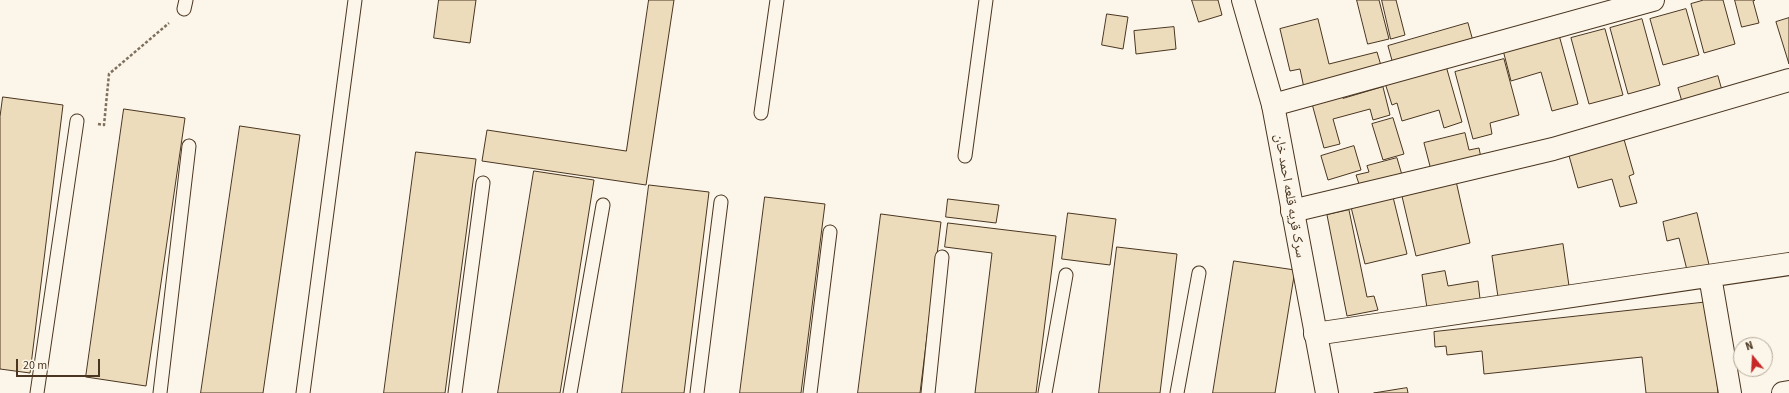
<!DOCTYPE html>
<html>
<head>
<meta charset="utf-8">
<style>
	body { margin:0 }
	#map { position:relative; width:1789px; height:393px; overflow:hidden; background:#fbf6e9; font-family:"Source Sans 3",sans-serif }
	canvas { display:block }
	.north { position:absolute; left:1733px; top:337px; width:40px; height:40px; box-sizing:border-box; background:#fbf6e9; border:1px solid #b4a999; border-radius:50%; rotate:342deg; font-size:11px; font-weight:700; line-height:16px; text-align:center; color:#4a3520 }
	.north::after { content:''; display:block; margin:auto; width:14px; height:18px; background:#c62828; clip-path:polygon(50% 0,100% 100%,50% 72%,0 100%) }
	.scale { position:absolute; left:16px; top:359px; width:84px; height:18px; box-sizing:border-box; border:2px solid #4a3520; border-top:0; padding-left:5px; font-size:12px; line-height:14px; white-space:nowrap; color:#4a3520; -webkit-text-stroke:3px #fbf6e9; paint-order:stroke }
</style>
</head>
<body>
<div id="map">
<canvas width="1789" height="393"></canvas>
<div class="north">N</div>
<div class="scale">20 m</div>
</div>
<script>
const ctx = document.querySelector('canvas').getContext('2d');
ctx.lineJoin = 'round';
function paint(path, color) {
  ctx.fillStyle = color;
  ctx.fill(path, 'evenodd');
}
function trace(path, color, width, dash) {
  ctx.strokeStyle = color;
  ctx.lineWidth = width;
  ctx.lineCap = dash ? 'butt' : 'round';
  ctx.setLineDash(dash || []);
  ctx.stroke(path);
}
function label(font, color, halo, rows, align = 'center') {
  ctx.font = font + ' "Source Sans 3","Noto Naskh Arabic",sans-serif';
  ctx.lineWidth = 3;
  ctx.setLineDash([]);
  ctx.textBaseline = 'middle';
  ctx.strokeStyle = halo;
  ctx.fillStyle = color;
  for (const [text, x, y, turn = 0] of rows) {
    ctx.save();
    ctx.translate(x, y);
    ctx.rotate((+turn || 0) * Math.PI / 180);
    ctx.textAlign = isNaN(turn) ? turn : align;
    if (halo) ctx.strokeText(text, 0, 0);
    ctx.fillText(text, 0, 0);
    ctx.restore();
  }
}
const building = new Path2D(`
	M 439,0 L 476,0 L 470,43 L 434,38 Z
	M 649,0 L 674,0 L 646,185 L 482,161 L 487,130 L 626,151 Z
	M 1192,0 L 1218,0 L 1222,15 L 1199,22 Z
	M 1357,0 L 1379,0 L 1389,39 L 1368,44 Z
	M 1382,0 L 1396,0 L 1405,35 L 1391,39 Z
	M 1704,0 L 1723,0 L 1735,44 L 1704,53 L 1691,4 Z
	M 1735,0 L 1755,0 L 1753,1 L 1759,23 L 1742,27 Z
	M 1686,9 L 1699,55 L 1663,65 L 1650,19 Z
	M 1107,14 L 1128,17 L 1123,49 L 1102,45 Z
	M 1789,18 L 1789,64 L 1776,22 Z
	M 1318,19 L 1329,64 L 1377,52 L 1382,69 L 1304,88 L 1300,69 L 1290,71 L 1280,29 Z
	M 1642,19 L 1660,85 L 1628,94 L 1610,28 Z
	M 1468,23 L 1473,41 L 1393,64 L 1388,46 Z
	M 1174,27 L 1176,49 L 1136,54 L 1134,31 Z
	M 1605,29 L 1623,95 L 1589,104 L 1571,38 Z
	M 1559,35 L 1578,104 L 1552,111 L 1541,72 L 1511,81 L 1503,50 Z
	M 1504,59 L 1519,115 L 1490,123 L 1492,134 L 1473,139 L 1455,72 Z
	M 1446,66 L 1462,122 L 1444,128 L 1439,110 L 1402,121 L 1397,103 L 1392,105 L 1385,83 Z
	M 1718,76 L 1723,94 L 1683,105 L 1678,88 Z
	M 1383,87 L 1390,115 L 1373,120 L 1370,109 L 1333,119 L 1340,144 L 1324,148 L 1311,100 L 1341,92 L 1343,98 Z
	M 3,97 L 63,105 L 30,373 L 0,369 L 0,117 Z
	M 124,109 L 185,118 L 146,386 L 86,377 Z
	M 1393,118 L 1404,154 L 1383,160 L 1372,124 Z
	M 240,126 L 300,135 L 263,393 L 201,393 Z
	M 1465,133 L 1469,150 L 1479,148 L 1481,158 L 1431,170 L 1424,143 Z
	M 1623,136 L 1634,174 L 1629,176 L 1637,203 L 1620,207 L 1612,179 L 1578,188 L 1568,152 Z
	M 1354,146 L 1361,170 L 1328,180 L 1321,156 Z
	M 416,152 L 476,159 L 445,393 L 384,393 Z
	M 1397,158 L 1402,175 L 1360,187 L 1356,175 L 1369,172 L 1367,166 Z
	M 534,171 L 594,180 L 560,393 L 498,393 Z
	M 1456,181 L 1470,243 L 1416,256 L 1401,192 Z
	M 649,185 L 709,192 L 684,393 L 622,393 Z
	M 765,197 L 825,204 L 801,393 L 740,393 Z
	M 1393,197 L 1407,254 L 1365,264 L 1351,207 Z
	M 948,199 L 999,205 L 996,223 L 946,217 Z
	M 1349,210 L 1367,297 L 1374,296 L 1378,310 L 1347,316 L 1327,215 Z
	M 1068,213 L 1116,219 L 1110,265 L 1062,259 Z
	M 1697,213 L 1710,269 L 1688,274 L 1679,238 L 1667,241 L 1663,222 Z
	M 881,214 L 941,222 L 920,393 L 858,393 Z
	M 948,223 L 1056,236 L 1036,393 L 975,393 L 992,253 L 945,247 Z
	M 1563,244 L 1569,286 L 1498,297 L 1492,256 Z
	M 1117,247 L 1177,254 L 1160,393 L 1099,393 Z
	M 1234,261 L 1295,270 L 1275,393 L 1213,393 Z
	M 1445,271 L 1448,286 L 1478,281 L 1480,299 L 1427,308 L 1422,275 Z
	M 1709,302 L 1718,393 L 1646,393 L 1642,357 L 1484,374 L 1482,351 L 1447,355 L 1446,346 L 1435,347 L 1434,332 Z
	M 1407,388 L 1408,393 L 1374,393 Z`);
paint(building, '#ecdcbc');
trace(building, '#4a3520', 1);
const service = new Path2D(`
	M 184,9 L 186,0
	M 761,113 L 777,0
	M 965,156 L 986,0
	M 37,393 L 77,121
	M 160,393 L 189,146
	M 303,393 L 355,0
	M 455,393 L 483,183
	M 570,393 L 603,205
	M 697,393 L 721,202
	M 810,393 L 830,232
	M 928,393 L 942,257
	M 1045,393 L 1066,275
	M 1177,393 L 1199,273`);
const minor = new Path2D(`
	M 1273,105 L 1653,0
	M 1292,211 L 1553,149 L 1789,80
	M 1710,276 L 1730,393
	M 1315,334 L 1789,264
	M 1783,393 L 1789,392`);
const tertiary = new Path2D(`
	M 1243,0 L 1273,105 L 1327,393`);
trace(service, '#4a3520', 15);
trace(minor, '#4a3520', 24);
trace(tertiary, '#4a3520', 24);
trace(new Path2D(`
	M 98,124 L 104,125 L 109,74 L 169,23`), '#7f6f5c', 2.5, [3, 2]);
trace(service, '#fbf6e9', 13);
trace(minor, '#fbf6e9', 22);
trace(tertiary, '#fbf6e9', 22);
label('14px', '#4a3520', '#fbf6e9', [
	["سرک قریه قلعه احمد خان",1289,196,80]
]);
</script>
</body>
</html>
